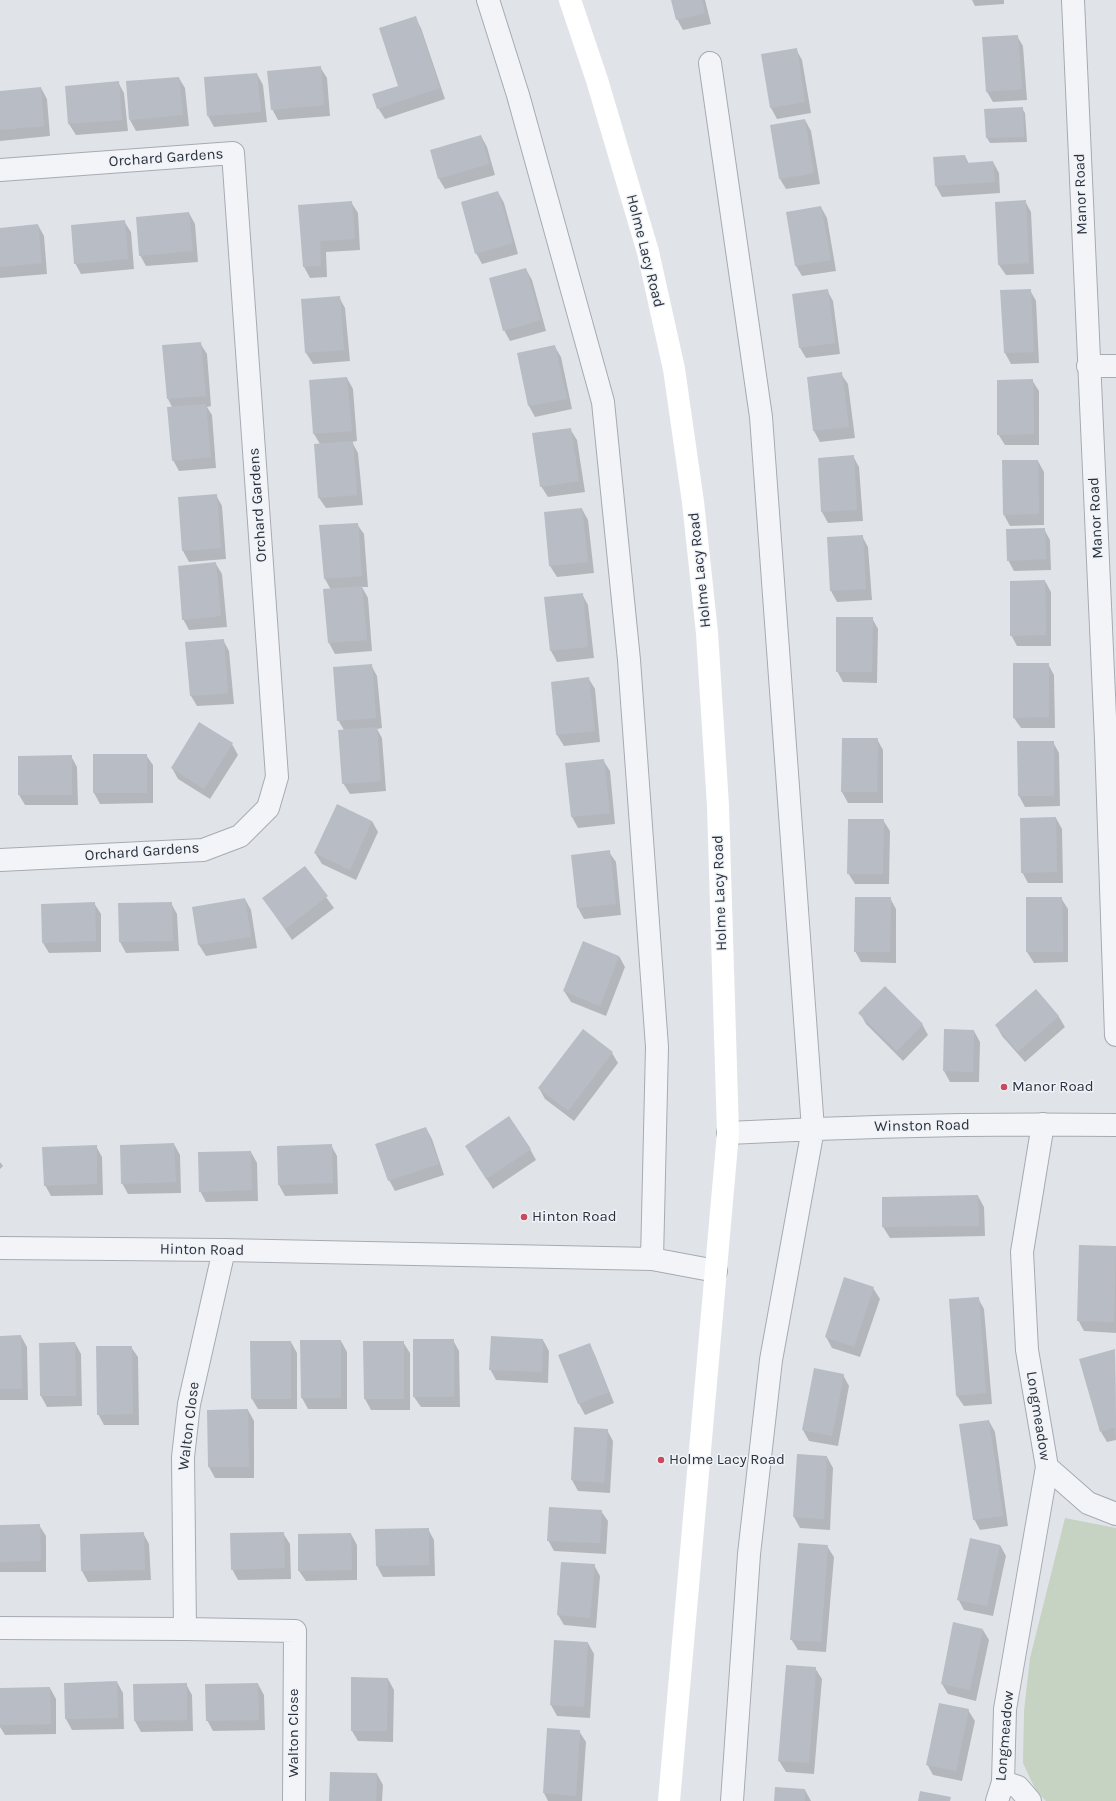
<!DOCTYPE html>
<html>
<head>
<meta charset="utf-8">
<style>
	body { margin:0 }
	canvas { display:block; background:#e0e4e9 }
</style>
</head>
<body>
<canvas width="1116" height="1801"></canvas>
<script>
const ctx = document.querySelector('canvas').getContext('2d');
ctx.lineJoin = 'round';
function paint(path, color) {
  ctx.fillStyle = color;
  ctx.fill(path, 'evenodd');
}
function trace(path, color, width, dash) {
  ctx.strokeStyle = color;
  ctx.lineWidth = width;
  ctx.lineCap = dash ? 'butt' : 'round';
  ctx.setLineDash(dash || []);
  ctx.stroke(path);
}
function label(font, color, halo, rows, align = 'center') {
  ctx.font = font + ' Karla,sans-serif';
  ctx.lineWidth = 3;
  ctx.setLineDash([]);
  ctx.textBaseline = 'middle';
  ctx.strokeStyle = halo;
  ctx.fillStyle = color;
  for (const [text, x, y, turn = 0] of rows) {
    ctx.save();
    ctx.translate(x, y);
    ctx.rotate((+turn || 0) * Math.PI / 180);
    ctx.textAlign = isNaN(turn) ? turn : align;
    if (halo) ctx.strokeText(text, 0, 0);
    ctx.fillText(text, 0, 0);
    ctx.restore();
  }
}
paint(new Path2D(`
	M 1065,1518 L 1116,1528 L 1116,1801 L 1046,1801 L 1036,1791 L 1023,1763 L 1024,1711 L 1030,1658 Z`), '#c6d2c2');
paint(new Path2D(`
	M 672,0 L 705,0 L 711,24 L 683,30 L 677,19 Z
	M 972,0 L 1004,0 L 1004,4 L 975,6 Z
	M 415,17 L 421,28 L 445,99 L 385,119 L 378,108 L 399,86 Z
	M 1017,36 L 1023,46 L 1027,100 L 993,102 L 987,92 Z
	M 796,49 L 802,60 L 811,113 L 777,119 L 771,108 Z
	M 320,67 L 327,78 L 330,116 L 278,120 L 272,109 Z
	M 257,74 L 263,85 L 267,122 L 214,127 L 208,116 Z
	M 179,78 L 185,88 L 189,126 L 136,131 L 130,120 Z
	M 118,82 L 124,93 L 128,131 L 76,135 L 69,124 L 66,87 Z
	M 41,88 L 47,99 L 50,136 L 0,141 L 0,92 Z
	M 1022,108 L 1025,113 L 1027,142 L 990,143 L 987,138 L 986,110 Z
	M 805,120 L 811,131 L 820,184 L 786,189 L 780,179 Z
	M 481,136 L 487,147 L 495,175 L 445,189 L 439,179 Z
	M 965,156 L 969,164 L 993,162 L 999,173 L 1000,193 L 942,197 L 936,186 Z
	M 498,192 L 504,203 L 518,254 L 482,264 L 476,253 Z
	M 1025,201 L 1031,212 L 1034,274 L 1006,275 L 999,265 Z
	M 351,202 L 358,213 L 360,250 L 326,252 L 327,277 L 310,278 L 304,267 L 299,206 Z
	M 821,207 L 827,218 L 836,271 L 802,276 L 796,266 Z
	M 189,213 L 195,224 L 198,262 L 146,266 L 140,255 Z
	M 124,221 L 131,232 L 134,269 L 81,274 L 75,263 Z
	M 38,225 L 44,236 L 47,274 L 0,278 L 0,229 Z
	M 526,269 L 532,280 L 546,331 L 510,341 L 504,330 Z
	M 827,290 L 833,301 L 840,354 L 806,358 L 800,348 Z
	M 1030,290 L 1036,301 L 1039,363 L 1011,364 L 1005,353 L 1001,291 Z
	M 339,297 L 345,308 L 350,361 L 313,364 L 306,353 L 302,300 Z
	M 200,343 L 207,354 L 211,406 L 207,407 L 212,415 L 216,468 L 179,471 L 173,460 L 172,407 L 168,399 Z
	M 555,347 L 561,357 L 572,409 L 535,417 L 529,406 L 519,354 Z
	M 841,374 L 848,384 L 855,438 L 820,442 L 814,431 L 808,378 Z
	M 347,378 L 353,389 L 357,441 L 352,442 L 358,453 L 363,505 L 326,508 L 319,498 L 320,444 L 314,434 Z
	M 1032,380 L 1039,391 L 1039,445 L 1005,445 L 998,434 Z
	M 570,429 L 577,440 L 585,492 L 548,497 L 541,486 Z
	M 853,456 L 859,467 L 863,521 L 828,523 L 822,512 Z
	M 1038,461 L 1044,472 L 1044,525 L 1010,526 L 1004,515 Z
	M 216,495 L 222,506 L 226,559 L 189,562 L 183,551 L 179,498 Z
	M 582,509 L 588,520 L 594,573 L 557,577 L 550,566 L 545,513 Z
	M 357,524 L 364,534 L 368,587 L 362,587 L 368,598 L 372,651 L 335,654 L 329,643 L 331,590 L 325,579 L 320,526 Z
	M 1044,529 L 1050,540 L 1051,570 L 1014,571 L 1008,560 Z
	M 862,536 L 868,547 L 872,600 L 837,602 L 831,591 Z
	M 216,564 L 222,574 L 227,627 L 189,630 L 183,619 Z
	M 1045,581 L 1051,592 L 1051,646 L 1017,646 L 1011,635 Z
	M 582,594 L 588,605 L 594,658 L 557,662 L 551,651 Z
	M 872,618 L 878,629 L 877,683 L 843,682 L 837,671 Z
	M 223,640 L 229,651 L 234,704 L 197,706 L 191,696 Z
	M 1048,664 L 1054,675 L 1055,728 L 1021,728 L 1014,718 Z
	M 371,665 L 377,676 L 382,728 L 377,729 L 382,738 L 386,791 L 350,794 L 343,783 L 344,730 L 338,720 Z
	M 589,679 L 595,689 L 600,742 L 564,746 L 557,735 L 552,682 Z
	M 843,739 L 877,739 L 883,750 L 883,803 L 848,803 L 842,792 Z
	M 1053,742 L 1059,753 L 1060,806 L 1025,807 L 1019,796 Z
	M 232,744 L 238,755 L 210,799 L 178,779 L 172,768 Z
	M 146,755 L 153,765 L 153,803 L 100,804 L 94,793 Z
	M 71,756 L 77,767 L 78,805 L 25,805 L 19,795 Z
	M 603,760 L 610,771 L 615,824 L 578,828 L 572,817 L 566,764 Z
	M 1056,818 L 1062,829 L 1063,883 L 1028,883 L 1022,872 Z
	M 883,820 L 890,831 L 889,884 L 855,884 L 848,873 Z
	M 372,821 L 378,832 L 356,880 L 322,864 L 315,853 Z
	M 609,852 L 616,862 L 621,915 L 584,919 L 578,908 L 572,856 Z
	M 304,867 L 334,908 L 292,940 L 263,898 Z
	M 890,898 L 896,909 L 896,963 L 861,962 L 855,951 Z
	M 1061,898 L 1068,909 L 1068,962 L 1034,963 L 1027,952 Z
	M 245,899 L 251,910 L 257,948 L 206,956 L 199,945 L 193,908 Z
	M 94,903 L 101,914 L 101,952 L 49,953 L 43,943 Z
	M 171,903 L 177,914 L 179,951 L 126,953 L 120,942 L 119,904 Z
	M 619,956 L 625,967 L 606,1016 L 571,1002 L 564,991 Z
	M 1036,990 L 1059,1017 L 1065,1027 L 1025,1062 L 1002,1036 L 996,1025 Z
	M 860,1013 L 922,1024 L 928,1035 L 903,1061 L 866,1024 Z
	M 974,1031 L 980,1042 L 979,1082 L 950,1082 L 944,1071 Z
	M 612,1053 L 618,1063 L 574,1121 L 545,1099 L 539,1088 Z
	M 426,1128 L 432,1139 L 444,1175 L 395,1191 L 389,1180 Z
	M 174,1144 L 180,1155 L 181,1193 L 128,1194 L 122,1183 Z
	M 331,1145 L 337,1156 L 338,1194 L 285,1196 L 279,1185 Z
	M 96,1146 L 102,1157 L 103,1195 L 51,1196 L 45,1185 Z
	M 530,1149 L 536,1160 L 493,1189 L 472,1157 Z
	M 251,1152 L 257,1163 L 258,1201 L 206,1202 L 200,1191 Z
	M 0,1162 L 3,1166 L 0,1169 Z
	M 978,1196 L 984,1207 L 985,1236 L 890,1238 L 883,1227 Z
	M 1080,1246 L 1116,1247 L 1116,1333 L 1084,1331 L 1078,1320 Z
	M 873,1288 L 880,1299 L 860,1357 L 832,1348 L 826,1337 Z
	M 978,1298 L 984,1309 L 992,1404 L 964,1406 L 957,1396 Z
	M 21,1336 L 27,1347 L 28,1400 L 0,1400 L 0,1337 Z
	M 453,1340 L 459,1351 L 460,1407 L 421,1407 L 414,1397 Z
	M 543,1340 L 549,1351 L 548,1383 L 496,1380 L 490,1369 Z
	M 341,1341 L 347,1352 L 347,1409 L 308,1409 L 302,1398 Z
	M 291,1342 L 297,1353 L 297,1409 L 258,1409 L 252,1399 Z
	M 403,1342 L 410,1353 L 410,1410 L 371,1410 L 365,1399 Z
	M 75,1343 L 81,1354 L 82,1406 L 47,1407 L 41,1396 L 40,1344 Z
	M 589,1344 L 595,1355 L 614,1403 L 585,1415 L 579,1404 L 559,1355 Z
	M 131,1347 L 138,1357 L 139,1425 L 104,1425 L 98,1414 Z
	M 1115,1350 L 1116,1440 L 1107,1442 L 1101,1432 Z
	M 843,1375 L 849,1386 L 838,1446 L 809,1441 L 803,1430 Z
	M 248,1410 L 254,1421 L 254,1478 L 215,1478 L 209,1467 L 208,1411 Z
	M 989,1421 L 995,1432 L 1008,1526 L 980,1530 L 974,1519 Z
	M 607,1430 L 613,1441 L 610,1493 L 578,1491 L 572,1480 Z
	M 827,1457 L 833,1468 L 830,1530 L 800,1528 L 794,1517 Z
	M 601,1511 L 608,1521 L 606,1554 L 554,1551 L 548,1540 Z
	M 39,1525 L 46,1536 L 46,1572 L 0,1572 L 0,1526 Z
	M 428,1529 L 434,1540 L 435,1576 L 383,1577 L 377,1566 Z
	M 143,1533 L 149,1544 L 151,1580 L 88,1582 L 82,1571 L 81,1535 Z
	M 283,1533 L 290,1544 L 291,1579 L 238,1580 L 232,1569 Z
	M 351,1534 L 357,1545 L 357,1580 L 306,1581 L 299,1571 Z
	M 1000,1545 L 1006,1556 L 993,1616 L 964,1610 L 958,1599 Z
	M 827,1546 L 834,1557 L 826,1652 L 798,1650 L 791,1639 Z
	M 594,1565 L 600,1576 L 596,1628 L 564,1625 L 558,1615 Z
	M 983,1630 L 989,1640 L 976,1701 L 948,1694 L 942,1684 Z
	M 588,1643 L 594,1654 L 590,1718 L 557,1716 L 551,1705 Z
	M 787,1666 L 815,1668 L 822,1679 L 814,1774 L 786,1772 L 779,1761 Z
	M 388,1679 L 394,1690 L 393,1742 L 358,1741 L 352,1731 Z
	M 117,1682 L 123,1693 L 124,1729 L 72,1730 L 66,1719 Z
	M 186,1684 L 192,1695 L 193,1731 L 141,1732 L 135,1721 Z
	M 258,1684 L 264,1695 L 265,1730 L 213,1731 L 207,1720 Z
	M 50,1688 L 56,1699 L 56,1734 L 5,1735 L 0,1727 L 0,1689 Z
	M 968,1710 L 975,1721 L 962,1781 L 933,1775 L 927,1764 Z
	M 548,1729 L 579,1731 L 586,1742 L 582,1801 L 548,1801 L 544,1793 Z
	M 377,1774 L 383,1785 L 382,1801 L 331,1801 Z
	M 805,1790 L 811,1801 L 775,1801 Z`), '#0003');
paint(new Path2D(`
	M 671,0 L 702,0 L 705,13 L 676,20 Z
	M 416,16 L 440,88 L 377,109 L 372,94 L 398,86 L 379,28 Z
	M 1018,35 L 1022,89 L 986,92 L 982,37 Z
	M 797,48 L 805,102 L 770,108 L 761,54 Z
	M 321,66 L 324,105 L 271,110 L 267,71 Z
	M 257,73 L 261,112 L 207,116 L 204,77 Z
	M 179,77 L 183,115 L 129,120 L 126,81 Z
	M 119,81 L 122,120 L 68,124 L 65,86 Z
	M 41,87 L 44,126 L 0,130 L 0,91 Z
	M 1023,107 L 1024,137 L 986,138 L 984,109 Z
	M 805,119 L 814,173 L 779,179 L 770,125 Z
	M 481,135 L 489,164 L 438,179 L 430,150 Z
	M 965,155 L 966,163 L 993,161 L 995,182 L 935,186 L 933,157 Z
	M 498,191 L 513,243 L 475,254 L 461,202 Z
	M 1026,200 L 1029,263 L 998,265 L 995,202 Z
	M 352,201 L 355,239 L 320,241 L 321,266 L 303,267 L 298,205 Z
	M 821,206 L 831,260 L 795,266 L 786,212 Z
	M 189,212 L 193,251 L 139,256 L 136,217 Z
	M 125,220 L 128,259 L 74,264 L 71,225 Z
	M 38,224 L 42,263 L 0,267 L 0,228 Z
	M 526,268 L 541,320 L 503,331 L 489,278 Z
	M 828,289 L 835,343 L 799,348 L 792,294 Z
	M 1031,289 L 1034,352 L 1004,353 L 1000,290 Z
	M 340,296 L 344,350 L 305,353 L 301,299 Z
	M 201,342 L 206,396 L 167,399 L 162,345 Z
	M 555,345 L 567,399 L 528,406 L 517,353 Z
	M 842,372 L 849,427 L 813,431 L 807,377 Z
	M 347,377 L 352,431 L 313,434 L 309,380 Z
	M 1033,379 L 1034,434 L 997,435 L 997,380 Z
	M 206,404 L 211,457 L 172,461 L 167,407 Z
	M 571,428 L 579,481 L 540,487 L 532,433 Z
	M 353,441 L 357,495 L 318,498 L 314,444 Z
	M 854,455 L 857,510 L 821,512 L 818,458 Z
	M 1002,460 L 1038,460 L 1039,514 L 1003,515 Z
	M 217,494 L 221,548 L 182,551 L 178,497 Z
	M 582,508 L 588,562 L 549,566 L 544,512 Z
	M 358,523 L 362,576 L 324,579 L 319,525 Z
	M 1045,528 L 1046,559 L 1007,561 L 1006,529 Z
	M 863,535 L 866,589 L 830,591 L 827,537 Z
	M 216,562 L 221,616 L 182,620 L 178,566 Z
	M 1045,580 L 1046,635 L 1010,636 L 1010,581 Z
	M 362,586 L 367,640 L 328,643 L 323,589 Z
	M 583,593 L 588,647 L 550,651 L 544,597 Z
	M 836,617 L 873,617 L 872,672 L 836,672 Z
	M 224,639 L 228,693 L 190,696 L 185,642 Z
	M 1013,663 L 1049,663 L 1049,717 L 1013,718 Z
	M 372,664 L 376,718 L 337,721 L 333,667 Z
	M 589,677 L 595,731 L 556,735 L 551,682 Z
	M 199,722 L 233,743 L 204,789 L 171,768 Z
	M 377,727 L 381,781 L 342,784 L 338,730 Z
	M 842,738 L 878,738 L 877,792 L 841,792 Z
	M 1017,741 L 1054,741 L 1054,796 L 1018,796 Z
	M 93,754 L 147,754 L 147,793 L 93,793 Z
	M 72,755 L 72,795 L 18,795 L 18,756 Z
	M 604,759 L 610,813 L 571,817 L 565,763 Z
	M 337,804 L 372,821 L 350,870 L 314,853 Z
	M 1056,817 L 1057,872 L 1021,873 L 1020,818 Z
	M 848,819 L 884,819 L 883,874 L 847,874 Z
	M 610,850 L 616,904 L 577,908 L 571,855 Z
	M 305,866 L 328,896 L 285,929 L 262,898 Z
	M 855,897 L 891,897 L 890,952 L 854,952 Z
	M 1026,897 L 1062,897 L 1063,952 L 1026,952 Z
	M 245,898 L 251,937 L 198,945 L 192,907 Z
	M 95,902 L 96,941 L 42,943 L 41,904 Z
	M 172,902 L 173,941 L 119,942 L 118,903 Z
	M 583,941 L 619,956 L 600,1006 L 563,991 Z
	M 885,986 L 923,1024 L 897,1051 L 858,1013 Z
	M 1036,989 L 1059,1016 L 1018,1052 L 995,1025 Z
	M 583,1029 L 613,1052 L 568,1111 L 538,1088 Z
	M 944,1029 L 974,1030 L 973,1072 L 943,1071 Z
	M 509,1116 L 531,1149 L 486,1179 L 465,1146 Z
	M 426,1127 L 439,1164 L 388,1181 L 375,1144 Z
	M 174,1143 L 176,1182 L 121,1184 L 120,1145 Z
	M 332,1144 L 333,1183 L 278,1185 L 277,1146 Z
	M 97,1145 L 97,1184 L 44,1186 L 42,1147 Z
	M 251,1151 L 252,1190 L 199,1192 L 198,1152 Z
	M 978,1195 L 979,1226 L 882,1227 L 882,1197 Z
	M 1079,1245 L 1116,1246 L 1114,1322 L 1077,1321 Z
	M 844,1277 L 874,1287 L 854,1347 L 825,1337 Z
	M 979,1297 L 986,1393 L 956,1396 L 949,1299 Z
	M 21,1335 L 22,1389 L 0,1389 L 0,1336 Z
	M 491,1336 L 543,1339 L 542,1372 L 489,1370 Z
	M 413,1339 L 454,1339 L 454,1397 L 413,1397 Z
	M 300,1340 L 341,1340 L 341,1398 L 301,1398 Z
	M 250,1341 L 291,1341 L 291,1399 L 251,1399 Z
	M 363,1341 L 404,1341 L 404,1399 L 364,1399 Z
	M 75,1342 L 76,1396 L 40,1396 L 39,1343 Z
	M 590,1343 L 609,1392 L 578,1404 L 558,1355 Z
	M 96,1346 L 132,1346 L 133,1414 L 97,1415 Z
	M 1115,1349 L 1116,1427 L 1100,1432 L 1079,1359 Z
	M 814,1368 L 844,1374 L 832,1436 L 802,1430 Z
	M 248,1409 L 249,1467 L 208,1467 L 207,1410 Z
	M 989,1420 L 1003,1516 L 973,1520 L 959,1424 Z
	M 574,1427 L 608,1429 L 604,1483 L 571,1480 Z
	M 797,1454 L 827,1456 L 824,1519 L 793,1517 Z
	M 549,1507 L 602,1510 L 600,1543 L 547,1541 Z
	M 40,1524 L 41,1561 L 0,1562 L 0,1525 Z
	M 429,1528 L 429,1565 L 376,1566 L 375,1529 Z
	M 144,1532 L 145,1570 L 81,1571 L 80,1534 Z
	M 284,1532 L 285,1568 L 231,1570 L 230,1533 Z
	M 351,1533 L 352,1570 L 298,1571 L 298,1534 Z
	M 970,1538 L 1000,1545 L 987,1606 L 957,1600 Z
	M 798,1543 L 828,1545 L 821,1642 L 790,1640 Z
	M 561,1562 L 595,1564 L 590,1618 L 557,1615 Z
	M 953,1622 L 983,1629 L 970,1690 L 941,1684 Z
	M 554,1640 L 588,1642 L 584,1707 L 550,1705 Z
	M 786,1665 L 816,1667 L 809,1763 L 778,1761 Z
	M 351,1677 L 388,1678 L 387,1731 L 351,1731 Z
	M 117,1681 L 118,1718 L 65,1719 L 64,1683 Z
	M 187,1683 L 187,1720 L 134,1721 L 133,1684 Z
	M 258,1683 L 259,1720 L 206,1721 L 205,1684 Z
	M 50,1687 L 51,1724 L 0,1725 L 0,1688 Z
	M 939,1703 L 969,1709 L 956,1771 L 926,1765 Z
	M 547,1728 L 580,1730 L 576,1796 L 543,1793 Z
	M 330,1772 L 377,1773 L 376,1801 L 329,1801 Z
	M 775,1787 L 805,1789 L 805,1801 L 774,1801 Z
	M 920,1791 L 951,1797 L 950,1801 L 918,1801 Z`), '#b8bdc5');
const street = new Path2D(`
	M 488,0 L 518,95 L 603,402 L 629,660 L 657,1047 L 652,1259
	M 1073,0 L 1106,740 L 1116,1035
	M 710,63 L 761,417 L 813,1129 L 771,1360 L 749,1554 L 732,1801
	M 0,170 L 233,153 L 277,777 L 268,808 L 240,836 L 203,850 L 0,860
	M 1088,366 L 1116,366
	M 728,1133 C 857,1126 987,1123 1116,1125
	M 0,1248 L 224,1250 L 652,1259 L 716,1271
	M 224,1250 L 189,1404 L 183,1457 L 185,1629 L 295,1631 L 294,1801
	M 1047,1467 L 1088,1503 L 1116,1514
	M 0,1628 L 185,1629
	M 1003,1782 L 1018,1787 L 1030,1801
	M 997,1801 L 1003,1782 L 1005,1709 L 1047,1467 L 1027,1350 L 1022,1252 L 1043,1124`);
trace(street, '#a6abb3', 24);
trace(street, '#f3f4f7', 22);
trace(new Path2D(`
	M 570,0 L 597,80 L 648,252 L 674,369 L 693,502 L 707,633 L 718,806 L 728,1133 L 669,1801`), '#fff', 22);
for (const [x, y, r, color] of [
	[1004,1087,4,"#c84b5d"],
	[524,1217,4,"#c84b5d"],
	[661,1460,4,"#c84b5d"]
]) {
  const dot = new Path2D();
  dot.arc(x, y, r, 0, 2 * Math.PI);
  ctx.fillStyle = color;
  ctx.fill(dot);
  trace(dot, '#f0f3f6', 1.5);
}
label('15px', '#2a3140', '#f0f3f6', [
	["Orchard Gardens",166,158,-4],
	["Manor Road",1081,194,-92],
	["Holme Lacy Road",645,251,76],
	["Orchard Gardens",258,505,-94],
	["Manor Road",1096,518,-93],
	["Holme Lacy Road",700,570,-96],
	["Orchard Gardens",142,852,-4],
	["Holme Lacy Road",720,893,-92],
	["Winston Road",922,1126,-1],
	["Hinton Road",202,1250,1],
	["Longmeadow",1038,1416,81],
	["Walton Close",189,1426,-83],
	["Walton Close",294,1733,-90],
	["Longmeadow",1005,1736,-85]
]);
label('15px', '#2a3140', '#f0f3f6', [
	["Manor Road",1012,1087],
	["Hinton Road",532,1217],
	["Holme Lacy Road",669,1460]
], 'left');
</script>
</body>
</html>
